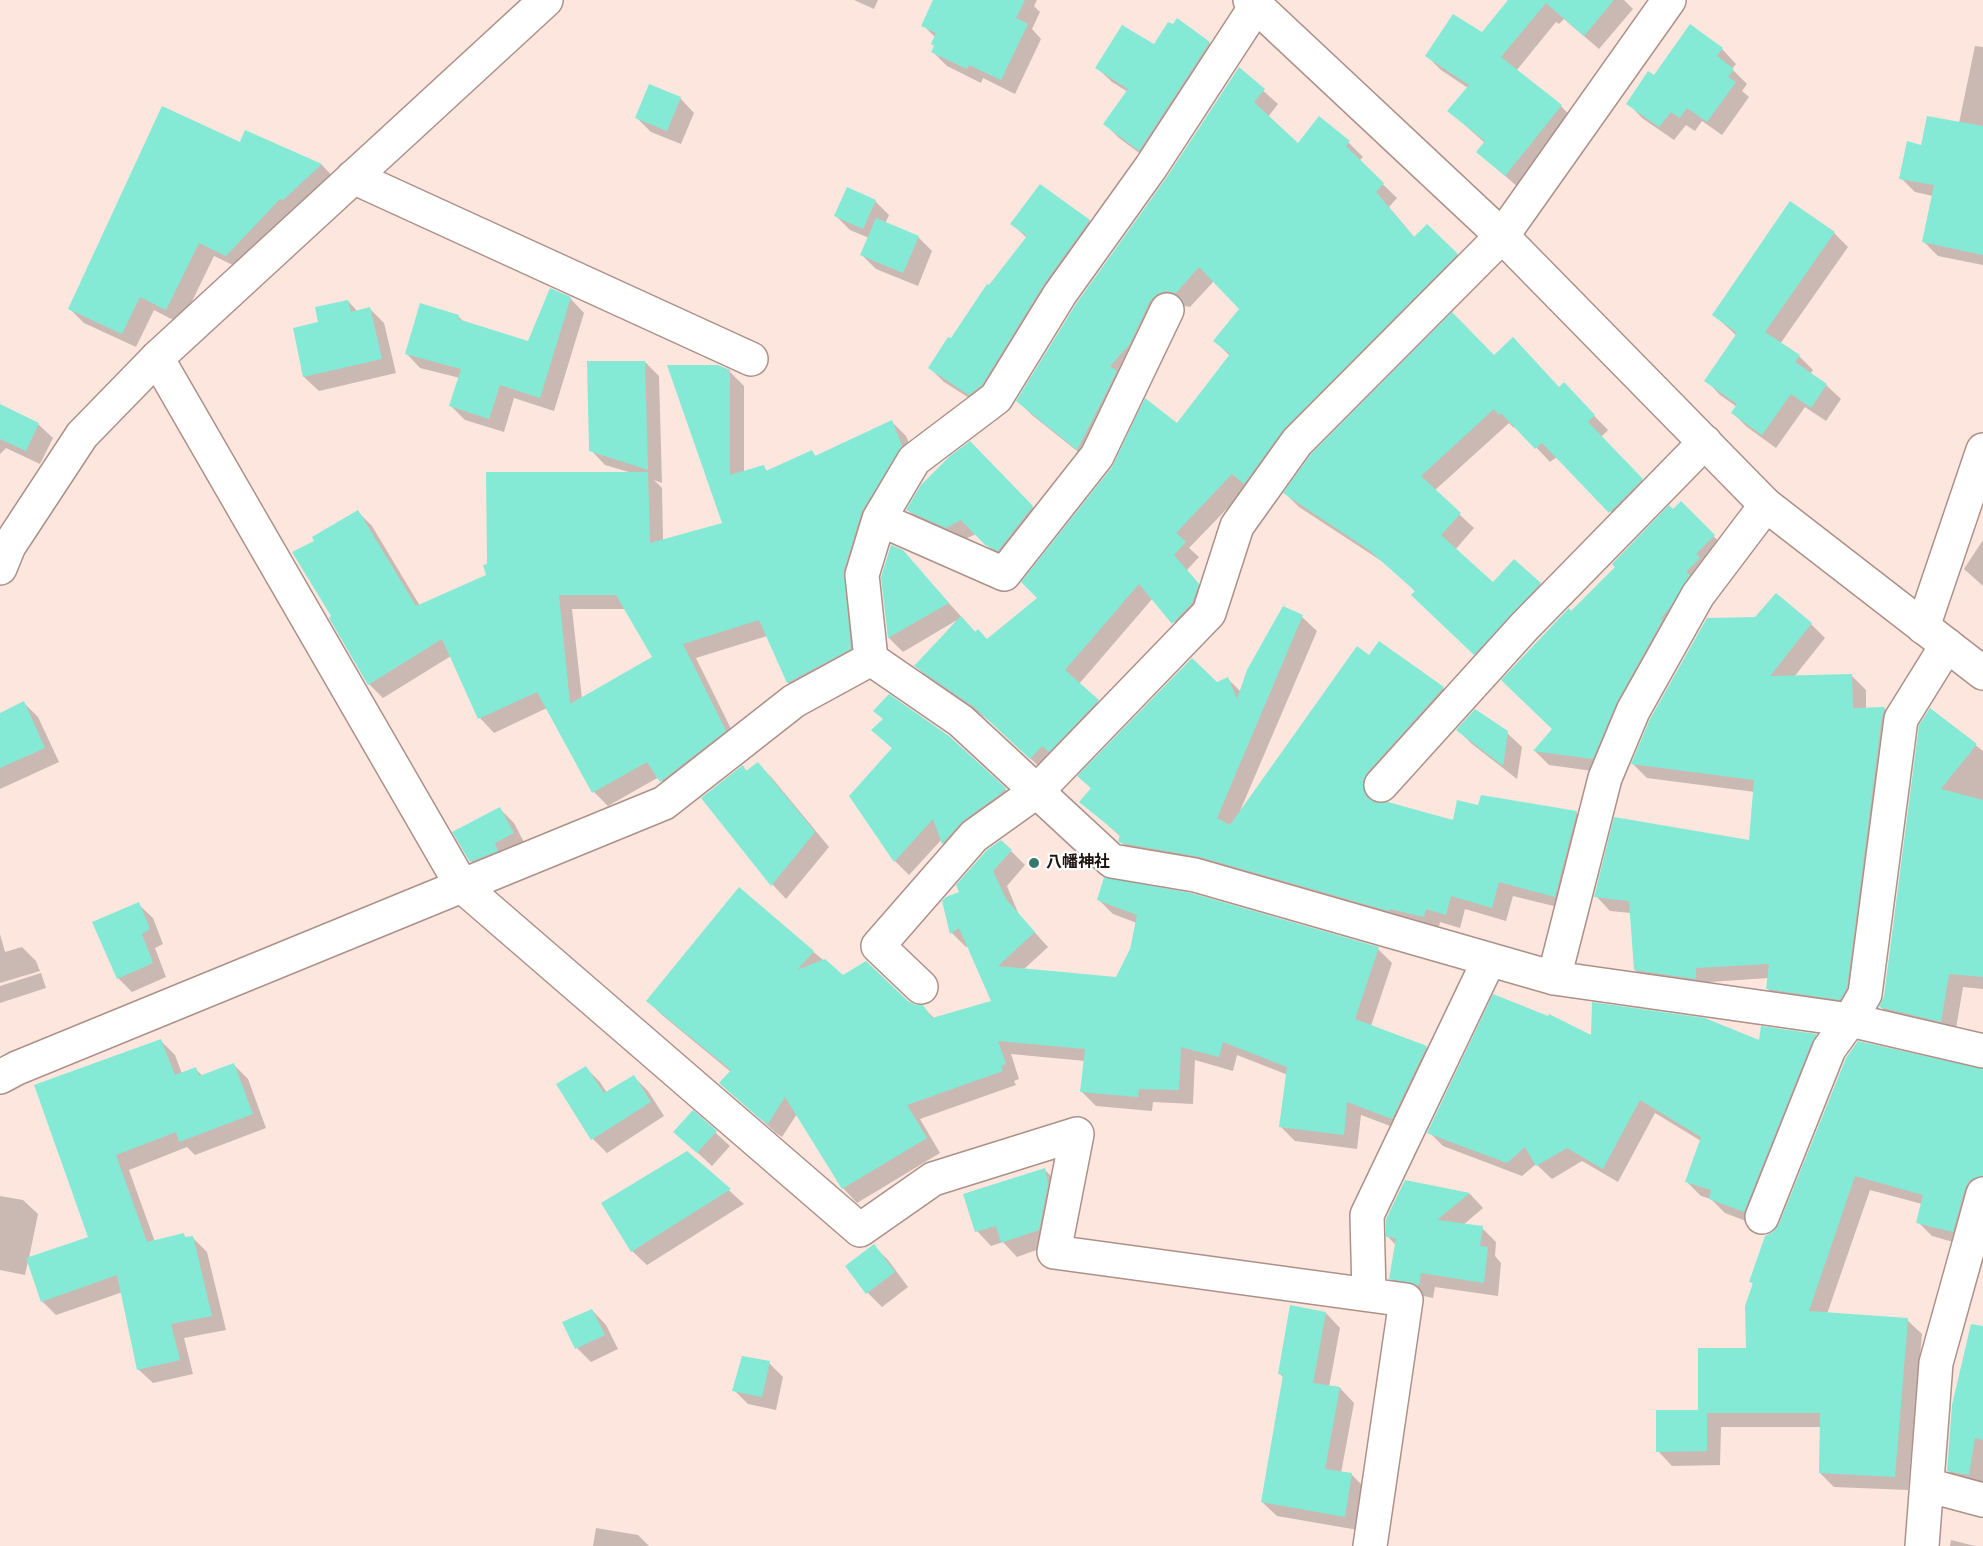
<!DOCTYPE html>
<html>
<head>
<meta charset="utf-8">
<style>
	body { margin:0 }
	canvas { display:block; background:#fde6de }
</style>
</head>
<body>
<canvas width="1983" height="1546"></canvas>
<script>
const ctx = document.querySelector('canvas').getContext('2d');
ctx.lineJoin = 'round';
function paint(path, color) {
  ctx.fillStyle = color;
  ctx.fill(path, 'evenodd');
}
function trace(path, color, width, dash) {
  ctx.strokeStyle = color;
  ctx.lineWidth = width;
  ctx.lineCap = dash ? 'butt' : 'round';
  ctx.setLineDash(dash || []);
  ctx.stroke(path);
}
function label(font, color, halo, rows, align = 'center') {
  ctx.font = font + ' "Roboto Condensed","Noto Sans JP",sans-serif';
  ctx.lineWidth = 4.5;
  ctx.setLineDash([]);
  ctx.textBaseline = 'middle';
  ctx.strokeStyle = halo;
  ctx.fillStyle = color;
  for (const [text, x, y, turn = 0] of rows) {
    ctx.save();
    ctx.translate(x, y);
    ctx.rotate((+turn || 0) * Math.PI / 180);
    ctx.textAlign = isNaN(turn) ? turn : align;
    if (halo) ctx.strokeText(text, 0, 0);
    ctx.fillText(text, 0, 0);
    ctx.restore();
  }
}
paint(new Path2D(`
	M 854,0 L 878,0 L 874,9 Z
	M 935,0 L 1037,0 L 1034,6 L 1040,12 L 1032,29 L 1041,39 L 1015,94 L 983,78 L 981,83 L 947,66 L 933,52 L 936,38 L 923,25 Z
	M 1510,0 L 1624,0 L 1633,9 L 1599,49 L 1564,19 L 1559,24 L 1556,22 L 1516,71 L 1561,106 L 1575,121 L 1520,189 L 1478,152 L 1485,143 L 1449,111 L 1468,88 L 1441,70 L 1427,56 L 1482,34 Z
	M 1209,43 L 1223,57 L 1154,164 L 1119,138 L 1105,124 L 1128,92 L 1112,82 L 1097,68 L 1154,46 Z
	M 1975,46 L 1983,47 L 1983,265 L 1938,256 L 1923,241 L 1933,196 L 1915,192 L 1901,178 L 1922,146 L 1959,123 Z
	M 1722,49 L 1736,64 L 1732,69 L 1747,84 L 1742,91 L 1749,97 L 1722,135 L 1702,121 L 1695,131 L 1686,125 L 1674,140 L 1642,118 L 1628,103 L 1654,77 Z
	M 1239,69 L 1278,104 L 1268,117 L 1298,145 L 1349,143 L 1363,157 L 1359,161 L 1397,198 L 1389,207 L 1415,238 L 1427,226 L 1471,269 L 1247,488 L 1189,548 L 1199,557 L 1187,570 L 1212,600 L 1187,637 L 1153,598 L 1079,684 L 1112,715 L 1045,772 L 990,721 L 930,680 L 916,666 L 957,620 L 903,652 L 889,638 L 883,577 L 902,551 L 976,633 L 988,641 L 1039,598 L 1230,356 L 1215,341 L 1241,309 L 1214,281 L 1190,307 L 1180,305 L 1092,463 L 1032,415 L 1018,401 Z
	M 680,98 L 694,113 L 681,144 L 651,132 L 637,118 Z
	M 246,132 L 322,165 L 335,179 L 241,269 L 214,256 L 181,324 L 154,310 L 136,347 L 84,323 L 70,309 L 241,144 Z
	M 875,201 L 889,215 L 885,224 L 918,237 L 932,251 L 918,286 L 876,269 L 862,255 L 869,238 L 850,230 L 836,216 Z
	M 1089,221 L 1103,235 L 985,408 L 944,382 L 930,368 L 1027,238 L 1012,224 Z
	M 1834,233 L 1848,247 L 1780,344 L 1799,356 L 1813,370 L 1810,374 L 1826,385 L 1841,399 L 1826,421 L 1805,407 L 1776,448 L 1747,427 L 1733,413 L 1737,407 L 1720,395 L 1706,380 L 1737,336 L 1714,315 Z
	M 570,298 L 584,313 L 554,411 L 514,398 L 504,432 L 465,420 L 451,406 L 460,378 L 420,368 L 406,353 L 458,316 L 464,322 L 529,343 Z
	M 348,301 L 358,312 L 370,309 L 384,323 L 396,373 L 319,391 L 304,377 L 320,323 Z
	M 1494,357 L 1560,389 L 1564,385 L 1608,430 L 1601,437 L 1656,494 L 1625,526 L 1557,457 L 1550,462 L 1516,426 L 1514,428 L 1509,423 L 1434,491 L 1474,528 L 1455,550 L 1493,584 L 1540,584 L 1554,598 L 1489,668 L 1427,609 L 1416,592 L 1386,564 L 1299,507 L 1285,493 Z
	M 645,362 L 659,376 L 662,483 L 654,480 L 662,488 L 663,541 L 724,524 L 729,371 L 744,386 L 744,473 L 763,467 L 768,472 L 811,452 L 817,457 L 892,422 L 906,436 L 916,461 L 876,525 L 865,663 L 802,697 L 788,683 L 767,636 L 696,658 L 739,745 L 675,796 L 659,777 L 608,806 L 594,792 L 547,708 L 494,733 L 480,718 L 451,656 L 383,698 L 369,684 L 333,617 L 316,541 L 358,512 L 372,526 L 420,606 L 488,575 L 632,473 L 605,465 L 591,450 ZM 572,609 L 626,609 L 654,657 L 582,699 Z
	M 0,406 L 38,424 L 53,438 L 40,464 L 6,448 L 0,454 Z
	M 970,443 L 1047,522 L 1001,559 L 976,534 L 961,541 L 922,524 L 908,510 Z
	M 1681,503 L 1728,551 L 1607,773 L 1549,765 L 1535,751 L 1553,729 L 1571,613 Z
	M 1983,540 L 1983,586 L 1964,569 Z
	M 1284,608 L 1302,617 L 1317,631 L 1240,811 L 1380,644 L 1443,688 L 1458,702 L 1376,796 L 1377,805 L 1454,821 L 1479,806 L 1576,813 L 1591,827 L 1570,910 L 1513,896 L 1506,921 L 1465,909 L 1460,928 L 1440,922 L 1438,931 L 1136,857 L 1119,840 L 1121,837 L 1081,801 L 1092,789 L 1079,776 L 1216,684 L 1228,679 L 1241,692 Z
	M 1811,624 L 1825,638 L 1794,677 L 1852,676 L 1866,690 L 1866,709 L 1885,709 L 1899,723 L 1861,1003 L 1782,1003 L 1768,989 L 1769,978 L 1709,982 L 1710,993 L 1649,984 L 1635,970 L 1631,913 L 1610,911 L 1596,896 L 1751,841 L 1755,792 L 1647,778 L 1633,764 Z
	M 24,703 L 38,717 L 59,762 L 0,789 L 0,722 Z
	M 1931,710 L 1983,751 L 1983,989 L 1963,987 L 1955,1035 L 1895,1021 L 1881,1007 L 1885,997 Z
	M 873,730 L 1005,789 L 1019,803 L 957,857 L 943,843 L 942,839 L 909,875 L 895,861 L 851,796 L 893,749 Z
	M 1458,730 L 1507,733 L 1522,747 L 1517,779 L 1472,744 Z
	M 758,764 L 772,778 L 829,847 L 786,899 L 773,885 L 703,798 L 743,767 L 748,772 Z
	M 500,809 L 514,823 L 527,848 L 485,876 L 471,861 Z
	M 1011,851 L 1025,865 L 1007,886 L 1019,915 L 1048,947 L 1023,970 L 1116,979 L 1131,949 L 1137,923 L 1113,914 L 1098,899 L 1378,949 L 1392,963 L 1371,1026 L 1426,1047 L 1440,1061 L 1406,1132 L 1361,1115 L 1357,1149 L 1295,1141 L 1281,1127 L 1288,1075 L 1237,1055 L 1233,1071 L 1195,1060 L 1193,1104 L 1153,1102 L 1152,1111 L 1096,1106 L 1081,1091 L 1085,1061 L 1011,1054 L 1019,1079 L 1014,1081 L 1016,1085 L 920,1119 L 940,1153 L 857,1203 L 843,1188 L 797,1114 L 782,1137 L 776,1133 L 721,1083 L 731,1072 L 662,1015 L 648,1001 L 739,889 L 842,976 L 916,1007 L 923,1007 L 935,1019 L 993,1002 L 968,946 L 966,947 L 952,933 L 943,902 L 961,893 Z
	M 138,904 L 153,918 L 163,944 L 155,948 L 166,977 L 132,992 L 118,978 Z
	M 0,934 L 5,952 L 22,947 L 36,961 L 40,971 L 0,983 Z
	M 41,973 L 46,988 L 0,1003 L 0,986 Z
	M 1816,1036 L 1830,1050 L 1759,1226 L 1725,1213 L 1711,1199 L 1701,1196 L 1687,1182 L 1701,1141 L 1655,1113 L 1618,1182 L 1582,1161 L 1552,1179 L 1536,1164 L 1522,1176 L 1443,1146 L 1429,1132 L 1592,1037 L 1760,1042 Z
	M 160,1040 L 175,1055 L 182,1074 L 195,1069 L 203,1076 L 234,1065 L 248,1079 L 266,1128 L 195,1155 L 187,1147 L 129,1170 L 155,1242 L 183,1235 L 187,1239 L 193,1238 L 207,1252 L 226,1330 L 184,1338 L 193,1374 L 153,1383 L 138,1369 L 123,1292 L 56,1315 L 42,1301 L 28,1261 L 25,1275 L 0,1270 L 0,1196 L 23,1200 L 38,1214 L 29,1258 L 90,1238 L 36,1086 Z
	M 586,1068 L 600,1082 L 607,1093 L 634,1077 L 648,1091 L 664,1116 L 607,1153 L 593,1139 Z
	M 1983,1071 L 1983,1196 L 1967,1246 L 1932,1236 L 1918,1222 L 1922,1204 L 1870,1190 L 1827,1314 L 1907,1320 L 1922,1334 L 1908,1490 L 1834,1487 L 1820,1473 L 1822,1427 L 1721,1427 L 1720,1465 L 1672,1466 L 1658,1451 L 1700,1412 L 1748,1350 L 1754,1285 L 1750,1281 L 1774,1233 Z
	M 693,1112 L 730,1146 L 712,1166 L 675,1132 Z
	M 687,1152 L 744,1204 L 647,1265 L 632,1251 L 603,1203 Z
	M 1045,1170 L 1059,1184 L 1053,1244 L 1017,1257 L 1003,1242 L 991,1246 L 977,1231 Z
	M 1405,1182 L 1470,1194 L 1483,1208 L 1463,1225 L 1482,1228 L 1496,1242 L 1495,1256 L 1501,1263 L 1498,1296 L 1435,1287 L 1433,1298 L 1404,1292 L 1390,1278 L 1396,1245 L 1388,1237 Z
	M 874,1246 L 888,1260 L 908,1287 L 882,1307 L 868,1293 L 847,1266 Z
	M 592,1310 L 606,1325 L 618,1349 L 591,1362 L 577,1348 Z
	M 1326,1313 L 1340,1328 L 1329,1387 L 1340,1388 L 1354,1403 L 1341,1473 L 1351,1474 L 1365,1488 L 1358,1530 L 1277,1516 L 1262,1502 L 1284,1378 L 1279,1373 Z
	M 769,1363 L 783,1377 L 776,1410 L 748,1404 L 734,1390 Z
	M 1983,1385 L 1983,1488 L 1962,1485 L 1948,1470 Z
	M 596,1528 L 638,1535 L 649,1546 L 593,1546 Z
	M 1951,1540 L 1975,1546 L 1950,1546 Z`), '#0003');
paint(new Path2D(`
	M 933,0 L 1025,0 L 1016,18 L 1028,24 L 1001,80 L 969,65 L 967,69 L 931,52 L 934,46 L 931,44 L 936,33 L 921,26 Z
	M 1508,0 L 1614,0 L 1584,36 L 1546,3 L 1501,57 L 1562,105 L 1505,176 L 1476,152 L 1485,141 L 1447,111 L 1469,85 L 1425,56 L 1453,14 L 1482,32 Z
	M 1177,18 L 1210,42 L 1139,151 L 1103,124 L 1128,89 L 1095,68 L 1122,25 L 1154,44 L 1168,22 L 1173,24 Z
	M 1690,24 L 1723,48 L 1717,56 L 1734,69 L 1728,77 L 1736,82 L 1707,122 L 1687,108 L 1680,118 L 1671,112 L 1659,127 L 1626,104 L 1648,71 L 1654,75 Z
	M 1239,67 L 1265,89 L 1254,102 L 1298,143 L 1319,116 L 1350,141 L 1346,146 L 1384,183 L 1376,192 L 1414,237 L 1427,224 L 1458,254 L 1284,429 L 1244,484 L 1232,474 L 1176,533 L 1186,542 L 1174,555 L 1199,584 L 1192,603 L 1172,624 L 1139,584 L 1065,670 L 1099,700 L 1049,752 L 1042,746 L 1030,759 L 974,707 L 914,666 L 961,616 L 975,632 L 978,629 L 987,639 L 1037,598 L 1021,582 L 1112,467 L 1145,398 L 1177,423 L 1230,354 L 1213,341 L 1239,309 L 1199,267 L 1176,293 L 1165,291 L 1157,294 L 1150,301 L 1130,344 L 1110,366 L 1117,371 L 1077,450 L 1016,401 L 1076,304 L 1167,177 Z
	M 649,84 L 681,97 L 667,131 L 635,118 Z
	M 162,106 L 240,142 L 245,130 L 322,164 L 283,200 L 280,199 L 226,256 L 199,243 L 166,310 L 140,297 L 122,334 L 68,309 Z
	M 1927,116 L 1983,126 L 1983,255 L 1922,242 L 1934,185 L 1899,179 L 1907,141 L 1921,145 Z
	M 1040,184 L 1090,220 L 1044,284 L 982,385 L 969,395 L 928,368 L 948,337 L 951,338 L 987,284 L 989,285 L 1027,236 L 1010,224 Z
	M 847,187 L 876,200 L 863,229 L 834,216 Z
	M 1790,201 L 1835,232 L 1765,332 L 1800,355 L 1795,362 L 1827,384 L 1811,408 L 1791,394 L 1762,435 L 1731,413 L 1737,404 L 1704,381 L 1737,333 L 1712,315 Z
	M 876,218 L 919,236 L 903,273 L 860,255 Z
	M 550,288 L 571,297 L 540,398 L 500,385 L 489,419 L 449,406 L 461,369 L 405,354 L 420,303 L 459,315 L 458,319 L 528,341 Z
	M 348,300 L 351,312 L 370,307 L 382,359 L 303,377 L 293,328 L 318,322 L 315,307 Z
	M 1452,312 L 1494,355 L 1513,337 L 1559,387 L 1564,382 L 1595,415 L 1588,422 L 1643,479 L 1609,513 L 1542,443 L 1535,449 L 1501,413 L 1499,415 L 1494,409 L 1421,476 L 1461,513 L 1441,535 L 1493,582 L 1514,559 L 1541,583 L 1474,655 L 1411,595 L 1415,591 L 1369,550 L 1283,493 L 1311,454 Z
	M 587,361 L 645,361 L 648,470 L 589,451 Z
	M 667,365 L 718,365 L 730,370 L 730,475 L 764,465 L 766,471 L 812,450 L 815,456 L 892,420 L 902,446 L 862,511 L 844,570 L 851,649 L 787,683 L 759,620 L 683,644 L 726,731 L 660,782 L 647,762 L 592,793 L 537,692 L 478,719 L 442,639 L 368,685 L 329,618 L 331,616 L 292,552 L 314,541 L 312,537 L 358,510 L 416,606 L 486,575 L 483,565 L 487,564 L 486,472 L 648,472 L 650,543 L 722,523 ZM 559,595 L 616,595 L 652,657 L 570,704 Z
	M 0,404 L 39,423 L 26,451 L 0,439 Z
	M 970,441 L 1033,506 L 998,551 L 985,545 L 961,520 L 946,528 L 906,510 L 921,485 L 950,456 Z
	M 1681,501 L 1715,535 L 1696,554 L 1700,558 L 1686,572 L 1690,575 L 1669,609 L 1660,619 L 1663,619 L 1617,702 L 1593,759 L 1533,751 L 1552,729 L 1501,680 L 1569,608 L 1571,611 L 1615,567 L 1612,564 L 1669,505 L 1673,509 Z
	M 891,545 L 903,550 L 949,603 L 888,638 L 881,577 Z
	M 1776,593 L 1812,623 L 1770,676 L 1852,674 L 1853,708 L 1885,707 L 1882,717 L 1847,988 L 1840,1000 L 1766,989 L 1769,964 L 1696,968 L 1696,979 L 1634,970 L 1629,901 L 1594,897 L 1614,817 L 1749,840 L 1754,780 L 1631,764 L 1650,719 L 1707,618 L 1755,617 Z
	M 1283,606 L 1303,615 L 1217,818 L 1230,825 L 1357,646 L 1369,655 L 1379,641 L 1444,687 L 1367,773 L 1363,782 L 1363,790 L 1368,798 L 1377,803 L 1388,802 L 1453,820 L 1457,800 L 1478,805 L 1481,795 L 1577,811 L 1555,897 L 1499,882 L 1492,908 L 1451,896 L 1446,915 L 1426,909 L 1424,917 L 1390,909 L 1389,911 L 1200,857 L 1121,843 L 1118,841 L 1120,835 L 1079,802 L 1091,788 L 1077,776 L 1192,658 L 1217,682 L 1228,677 L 1237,699 L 1247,670 Z
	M 889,694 L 949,736 L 1006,788 L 1000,794 L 963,821 L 942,844 L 933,819 L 894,862 L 849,796 L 892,748 L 871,730 L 883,719 L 873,711 Z
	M 24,701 L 45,748 L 0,768 L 0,713 Z
	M 1930,708 L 1977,744 L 1941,789 L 1983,800 L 1983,977 L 1949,974 L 1941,1022 L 1879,1007 L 1884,996 L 1919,725 Z
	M 1475,709 L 1508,731 L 1503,766 L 1456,730 Z
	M 758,762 L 815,832 L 771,886 L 701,798 L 743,765 L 746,771 Z
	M 500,807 L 514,833 L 495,843 L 498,851 L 470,862 L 452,832 Z
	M 1001,840 L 1012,850 L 993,871 L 1006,899 L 1035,932 L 998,966 L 1116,977 L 1130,949 L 1137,915 L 1097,900 L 1104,877 L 1191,893 L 1379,947 L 1355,1019 L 1427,1046 L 1392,1119 L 1347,1102 L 1344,1135 L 1279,1127 L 1287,1067 L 1223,1042 L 1219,1057 L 1181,1047 L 1179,1090 L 1139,1089 L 1138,1097 L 1080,1092 L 1085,1049 L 998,1041 L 1006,1064 L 1001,1066 L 1003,1071 L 907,1105 L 927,1138 L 842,1189 L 785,1097 L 768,1124 L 760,1119 L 719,1083 L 731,1070 L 646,1001 L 739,887 L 814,951 L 797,970 L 825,959 L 843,975 L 866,961 L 908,1001 L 916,1005 L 923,1005 L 932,1018 L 991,1001 L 959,928 L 950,934 L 942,901 L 946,897 L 959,892 L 956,885 L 987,850 Z
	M 139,902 L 150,929 L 142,934 L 153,963 L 117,979 L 92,922 Z
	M 1493,994 L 1548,1016 L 1549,1014 L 1591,1035 L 1592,1002 L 1705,1018 L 1759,1040 L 1761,1026 L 1817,1034 L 1812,1042 L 1744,1212 L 1709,1199 L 1711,1190 L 1685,1182 L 1701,1137 L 1640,1100 L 1603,1169 L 1567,1148 L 1536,1166 L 1525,1147 L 1507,1163 L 1427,1133 Z
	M 161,1039 L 175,1075 L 196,1067 L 199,1076 L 234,1063 L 253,1114 L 179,1142 L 176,1132 L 116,1155 L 147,1242 L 184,1233 L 185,1237 L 193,1236 L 212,1316 L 171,1324 L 180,1360 L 137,1370 L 117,1275 L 41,1302 L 26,1258 L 88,1237 L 34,1085 Z
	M 1858,1041 L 1983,1069 L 1983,1176 L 1970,1180 L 1965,1188 L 1953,1232 L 1916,1223 L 1923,1195 L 1855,1176 L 1809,1311 L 1908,1318 L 1895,1477 L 1819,1473 L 1820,1413 L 1707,1413 L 1707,1451 L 1656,1452 L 1656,1410 L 1698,1410 L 1698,1348 L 1746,1348 L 1745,1306 L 1753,1283 L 1749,1282 L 1765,1236 L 1773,1232 L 1779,1224 L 1846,1058 Z
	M 586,1066 L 604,1093 L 634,1075 L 651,1102 L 591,1140 L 556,1084 Z
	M 693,1110 L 717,1131 L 697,1153 L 673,1132 Z
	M 687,1151 L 731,1189 L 631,1252 L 601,1203 Z
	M 1045,1168 L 1048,1184 L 1039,1230 L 1001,1243 L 996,1226 L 975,1232 L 963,1194 Z
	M 1405,1180 L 1470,1193 L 1437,1220 L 1483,1226 L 1480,1246 L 1488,1247 L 1484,1283 L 1421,1273 L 1419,1285 L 1389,1279 L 1396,1238 L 1386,1237 L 1386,1219 Z
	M 874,1244 L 895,1272 L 866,1294 L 845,1266 Z
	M 1290,1305 L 1326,1312 L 1313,1383 L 1340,1387 L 1325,1469 L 1352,1473 L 1345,1517 L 1261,1502 L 1283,1375 L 1278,1374 Z
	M 592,1309 L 605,1335 L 575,1349 L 562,1322 Z
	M 1971,1324 L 1983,1326 L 1983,1440 L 1975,1438 L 1969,1475 L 1947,1471 L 1952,1405 Z
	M 742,1356 L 770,1361 L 762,1397 L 732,1391 Z`), '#84ead6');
const street = new Path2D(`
	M 353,177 L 751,359
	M 157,358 L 462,886 L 860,1230 L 933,1179 L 1077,1134 L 1054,1252 L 1406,1300 L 1370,1546
	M 879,519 L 1004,574 L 1097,456 L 1167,310
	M 1923,627 L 1983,450
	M 871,659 L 862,575 L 879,519 L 914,460 L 996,398 L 1060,294 L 1151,167 L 1256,6
	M 1381,785 L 1524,627 L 1705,442
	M 1554,978 L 1605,778 L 1633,711 L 1698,595 L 1766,505
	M 921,987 L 878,946 L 974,836 L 1037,791 L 1209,613 L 1237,526 L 1297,442 L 1502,236 L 1669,0
	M 0,1077 L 17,1068 L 664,803 L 794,701 L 871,659 L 961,721 L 1112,861 L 1195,875 L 1554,978 L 1850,1020 L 1983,1051
	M 1762,1217 L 1829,1049 L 1850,1020 L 1865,994 L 1901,719 L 1947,645
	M 1369,1293 L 1367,1215 L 1489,960
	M 1927,1485 L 1983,1500
	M 1922,1546 L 1936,1363 L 1983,1194`);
const secondary = new Path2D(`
	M 1250,0 L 1502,236 L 1766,505 L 1983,673
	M 0,568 L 9,546 L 82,435 L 157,358 L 546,0`);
trace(street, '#ac9189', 36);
trace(secondary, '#ac9189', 36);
trace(street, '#fff', 33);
trace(secondary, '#fff', 33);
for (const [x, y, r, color] of [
	[1034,863,6,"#35796d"]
]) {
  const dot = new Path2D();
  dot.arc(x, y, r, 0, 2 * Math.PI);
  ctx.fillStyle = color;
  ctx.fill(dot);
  trace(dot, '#fff', 2);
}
label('bold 16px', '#1e1512', '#fff', [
	["八幡神社",1046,863]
], 'left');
</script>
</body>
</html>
